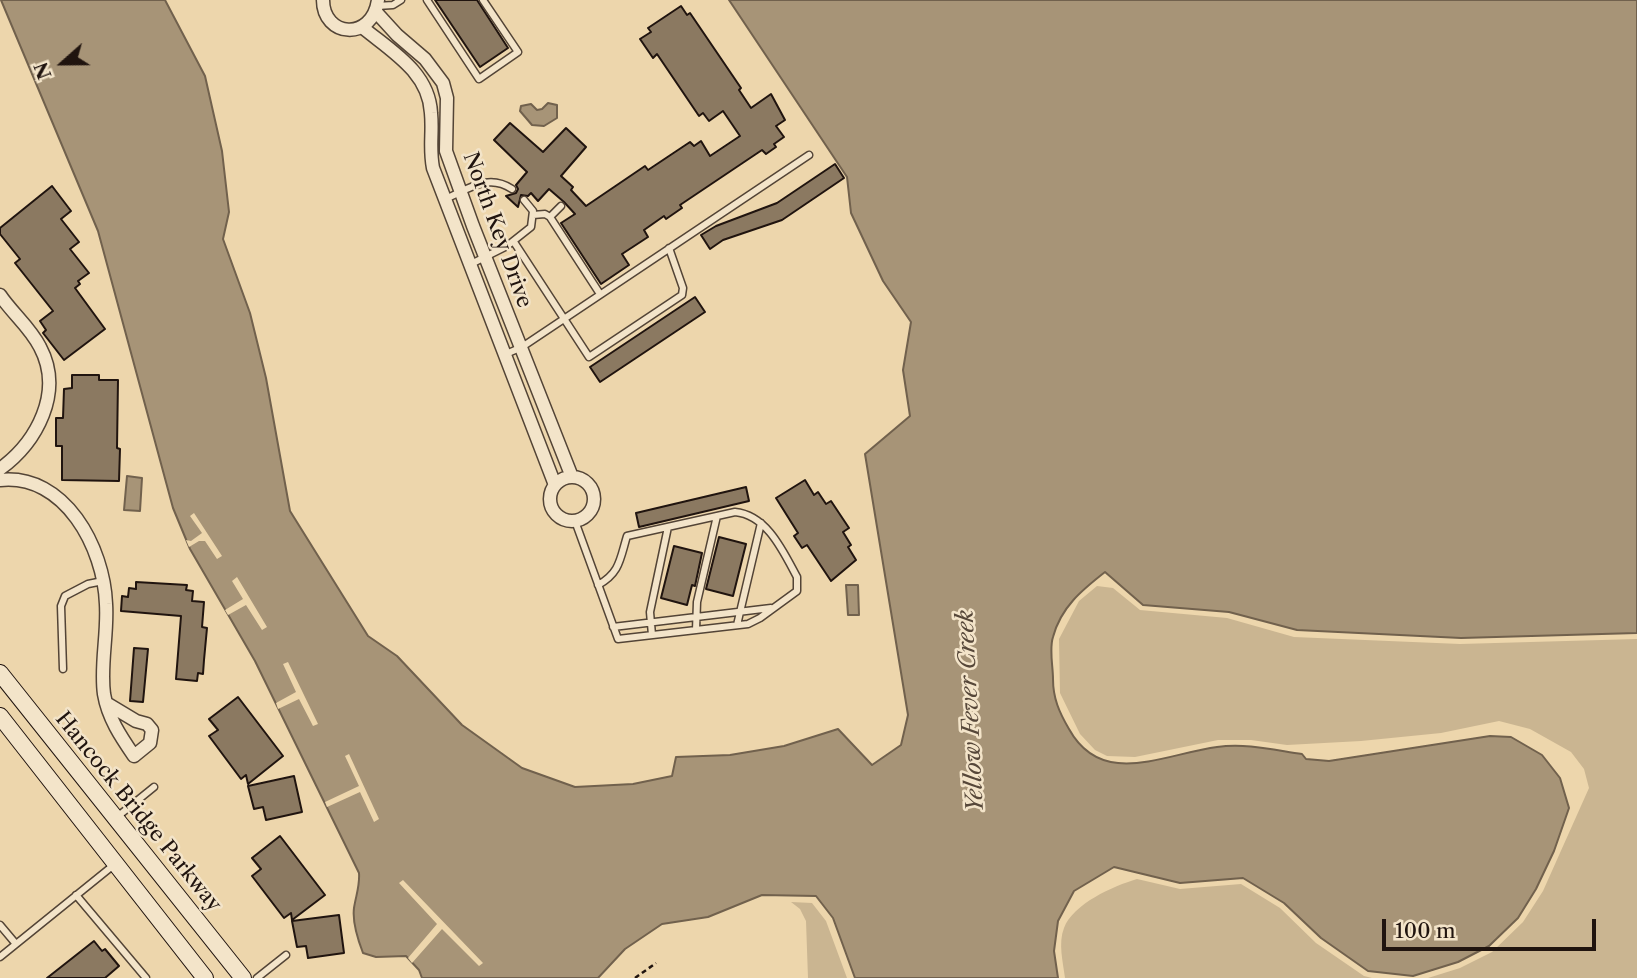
<!DOCTYPE html>
<html>
<head>
<meta charset="utf-8">
<style>
	body { margin:0 }
	#map { position:relative; width:1637px; height:978px; overflow:hidden; background:#edd6ac; font-family:"Libre Caslon Text",serif }
	canvas { display:block }
	.north { position:absolute; left:28px; top:28px; width:70px; height:70px; -webkit-text-stroke:5px #f3e4c9; paint-order:stroke; rotate:249deg; font-size:19px; font-weight:700; line-height:28px; text-align:center; color:#20140f }
	.north::after { content:''; display:block; margin:auto; width:24px; height:32px; background:#20140f; clip-path:polygon(50% 0,100% 100%,50% 72%,0 100%) }
	.scale { position:absolute; left:1382px; top:919px; width:214px; height:32px; box-sizing:border-box; border:4px solid #20140f; border-top:0; padding-left:9px; font-size:21px; line-height:24px; white-space:nowrap; color:#20140f; -webkit-text-stroke:5px #f3e4c9; paint-order:stroke }
</style>
</head>
<body>
<div id="map">
<canvas width="1637" height="978"></canvas>
<div class="north">N</div>
<div class="scale">100 m</div>
</div>
<script>
const ctx = document.querySelector('canvas').getContext('2d');
ctx.lineJoin = 'round';
function paint(path, color) {
  ctx.fillStyle = color;
  ctx.fill(path, 'evenodd');
}
function trace(path, color, width, dash) {
  ctx.strokeStyle = color;
  ctx.lineWidth = width;
  ctx.lineCap = dash ? 'butt' : 'round';
  ctx.setLineDash(dash || []);
  ctx.stroke(path);
}
function label(font, color, halo, rows, align = 'center') {
  ctx.font = font + ' "Libre Caslon Text",serif';
  ctx.lineWidth = 5;
  ctx.setLineDash([]);
  ctx.textBaseline = 'middle';
  ctx.strokeStyle = halo;
  ctx.fillStyle = color;
  for (const [text, x, y, turn = 0] of rows) {
    ctx.save();
    ctx.translate(x, y);
    ctx.rotate((+turn || 0) * Math.PI / 180);
    ctx.textAlign = isNaN(turn) ? turn : align;
    if (halo) ctx.strokeText(text, 0, 0);
    ctx.fillText(text, 0, 0);
    ctx.restore();
  }
}
paint(new Path2D(`
	M 1097,586 L 1113,588 L 1140,610 L 1227,618 L 1294,637 L 1460,644 L 1637,639 L 1637,978 L 1428,978 L 1460,968 L 1492,952 L 1523,922 L 1543,891 L 1589,788 L 1584,769 L 1571,752 L 1530,729 L 1499,721 L 1441,733 L 1361,741 L 1287,745 L 1251,740 L 1218,740 L 1135,757 L 1107,756 L 1095,750 L 1080,734 L 1060,693 L 1059,639 L 1079,601 Z
	M 1137,879 L 1180,889 L 1241,884 L 1280,908 L 1316,943 L 1364,976 L 1372,978 L 1065,978 C 1063,962 1058,943 1064,928 C 1073,904 1113,886 1137,879 Z
	M 791,902 L 812,903 L 826,921 L 847,978 L 808,978 L 806,921 L 800,909 Z`), '#cab591');
const water = new Path2D(`
	M 1,0 L 165,0 L 205,76 L 222,151 L 229,212 L 223,239 L 250,313 L 266,378 L 290,511 L 368,636 L 397,656 L 462,725 L 522,768 L 575,787 L 633,784 L 672,776 L 676,757 L 730,755 L 784,746 L 838,729 L 872,765 L 901,745 L 908,715 L 865,454 L 910,416 L 903,370 L 911,322 L 883,281 L 851,213 L 847,177 L 729,0 L 1637,0 L 1637,633 L 1461,638 L 1297,630 L 1229,612 L 1143,605 L 1105,572 C 1082,590 1061,607 1053,637 C 1049,649 1053,666 1053,679 C 1053,698 1059,712 1069,729 C 1102,789 1164,754 1217,747 C 1246,743 1274,750 1302,754 L 1306,759 L 1329,761 L 1490,736 L 1511,737 L 1542,755 L 1560,778 L 1569,808 L 1554,851 L 1536,889 L 1518,918 L 1489,946 L 1458,962 L 1413,976 L 1368,971 L 1321,938 L 1284,903 L 1243,878 L 1180,883 L 1114,867 L 1074,891 L 1058,921 L 1054,951 L 1058,978 L 855,978 L 833,918 L 816,896 L 762,895 L 708,917 L 662,924 L 625,949 L 598,978 L 422,978 L 419,970 L 406,956 L 376,957 L 363,953 C 358,940 352,923 354,908 C 356,895 360,886 359,873 L 255,661 L 190,549 L 173,508 L 98,231 Z
	M 548,103 L 557,105 L 557,118 L 544,126 L 532,125 L 520,111 L 521,106 L 531,104 L 537,110 L 542,109 Z
	M 127,476 L 142,478 L 140,511 L 124,510 Z
	M 846,585 L 858,585 L 859,615 L 848,615 Z`);
paint(water, '#a79477');
trace(water, '#71614d', 2);
paint(new Path2D(`
	M 194,513 L 222,556 L 217,559 L 205,541 L 199,541 L 189,547 L 186,540 L 191,541 L 202,533 L 190,516 Z
	M 237,577 L 267,627 L 262,630 L 246,605 L 228,615 L 225,610 L 243,599 L 232,581 Z
	M 288,662 L 318,724 L 313,726 L 299,699 L 278,709 L 276,703 L 296,692 L 283,664 Z
	M 349,754 L 379,819 L 374,822 L 360,792 L 327,807 L 325,802 L 359,786 L 345,756 Z
	M 403,880 L 483,963 L 479,966 L 442,929 L 412,963 L 408,958 L 437,924 L 399,883 Z`), '#edd6ac');
const building = new Path2D(`
	M 435,0 L 477,0 L 508,48 L 480,67 Z
	M 681,6 L 687,15 L 690,13 L 741,88 L 739,90 L 751,108 L 771,94 L 785,120 L 776,126 L 784,137 L 774,144 L 776,147 L 766,154 L 762,150 L 680,205 L 682,208 L 666,219 L 664,216 L 644,230 L 648,237 L 622,254 L 629,265 L 601,284 L 561,223 L 575,214 L 564,202 L 549,189 L 538,201 L 531,193 L 528,196 L 521,195 L 518,207 L 506,196 L 516,193 L 518,189 L 516,185 L 527,172 L 494,140 L 510,123 L 543,152 L 566,128 L 586,147 L 561,176 L 573,187 L 571,190 L 586,206 L 645,166 L 648,170 L 690,142 L 694,146 L 701,141 L 710,156 L 740,136 L 723,111 L 709,121 L 703,113 L 699,116 L 657,54 L 653,58 L 640,39 L 651,32 L 648,28 Z
	M 835,164 L 844,178 L 782,220 L 723,240 L 710,249 L 701,235 L 716,226 L 777,203 Z
	M 52,186 L 71,211 L 61,219 L 79,242 L 70,249 L 89,273 L 78,281 L 80,284 L 75,288 L 105,329 L 64,360 L 43,333 L 46,330 L 40,321 L 53,311 L 15,263 L 20,259 L 0,234 L 0,228 Z
	M 695,297 L 705,312 L 600,382 L 590,367 Z
	M 72,375 L 99,375 L 99,380 L 118,380 L 117,448 L 120,449 L 119,481 L 62,480 L 62,446 L 56,446 L 56,418 L 63,418 L 64,389 L 72,388 Z
	M 805,480 L 814,495 L 818,492 L 826,504 L 831,501 L 849,528 L 843,532 L 851,545 L 848,547 L 856,560 L 831,581 L 807,545 L 802,548 L 794,536 L 798,533 L 776,498 Z
	M 746,487 L 749,501 L 639,527 L 636,513 Z
	M 719,537 L 746,544 L 733,596 L 706,589 Z
	M 674,546 L 702,553 L 695,586 L 692,585 L 687,605 L 661,598 Z
	M 136,582 L 187,585 L 186,590 L 193,591 L 192,601 L 204,602 L 202,627 L 207,628 L 204,660 L 203,674 L 198,673 L 197,681 L 176,679 L 181,616 L 121,611 L 122,596 L 128,597 L 129,588 L 136,589 Z
	M 134,648 L 148,649 L 143,702 L 130,701 Z
	M 238,697 L 283,756 L 248,784 L 246,775 L 241,779 L 209,736 L 218,730 L 209,719 Z
	M 294,776 L 302,812 L 266,820 L 263,807 L 254,809 L 248,786 Z
	M 280,836 L 325,895 L 292,920 L 291,913 L 284,918 L 252,876 L 261,869 L 252,858 Z
	M 339,915 L 344,953 L 308,958 L 306,946 L 297,947 L 292,921 Z
	M 94,941 L 102,951 L 105,949 L 119,966 L 105,978 L 47,978 Z`);
paint(building, '#8b7961');
trace(building, '#20140f', 2);
const lane = new Path2D(`
	M 427,0 L 479,79 L 518,52 L 483,0
	M 377,6 L 393,5 L 401,0
	M 445,199 C 469,189 488,173 512,189
	M 533,215 L 545,214 L 550,217 L 600,294
	M 550,217 L 561,206
	M 514,242 L 589,357 L 682,295 L 683,288 L 669,248
	M 471,264 L 507,246 L 531,227 L 533,211 L 524,200
	M 506,354 L 522,347 L 809,155
	M 575,521 L 618,639 L 748,624 L 760,618 L 797,591 L 797,577 C 783,551 767,515 735,512 L 627,536 C 620,559 620,573 598,585
	M 737,625 L 761,523
	M 613,627 L 771,608
	M 696,630 L 697,602 L 717,516
	M 652,635 L 650,612 L 668,527
	M 63,669 L 61,606 L 65,596 L 88,584 L 103,581
	M 117,817 L 154,787
	M 76,895 L 146,978
	M 0,925 L 16,944
	M 0,957 L 115,864
	M 257,978 L 286,955`);
const street = new Path2D(`
	M 323,0 C 323,37 372,42 378,0
	M 376,12 L 397,35 L 425,59 L 443,83 L 447,98 L 446,151 L 473,226 L 572,477
	M 362,27 C 391,51 429,72 431,113 C 433,133 429,147 433,168 L 555,485
	M 0,295 C 12,313 30,327 40,347 C 64,392 37,442 0,469
	M550 499a22 22 0 1 1 44 0a22 22 0 1 1-44 0Z
	M 0,480 C 65,473 104,548 106,604 C 108,634 100,665 104,694 C 108,718 121,737 134,756 L 150,743 L 152,730 L 147,724 L 136,721 L 106,703`);
const secondary = new Path2D(`
	M 0,673 L 243,978
	M 0,716 L 205,978`);
trace(lane, '#534436', 9);
trace(street, '#534436', 15);
trace(secondary, '#20140f', 18);
trace(new Path2D(`
	M 635,978 L 656,963`), '#20140f', 2.5, [5, 3.5]);
trace(lane, '#f3e4c9', 6);
trace(street, '#f3e4c9', 12);
trace(secondary, '#f3e4c9', 16);
label('21px', '#20140f', '#f3e4c9', [
	["North Key Drive",497,230,70],
	["Hancock Bridge Parkway",138,812,51]
]);
label('italic 23px', '#564739', '#f3e4c9', [
	["Yellow Fever Creek",971,711,-93]
]);
</script>
</body>
</html>
